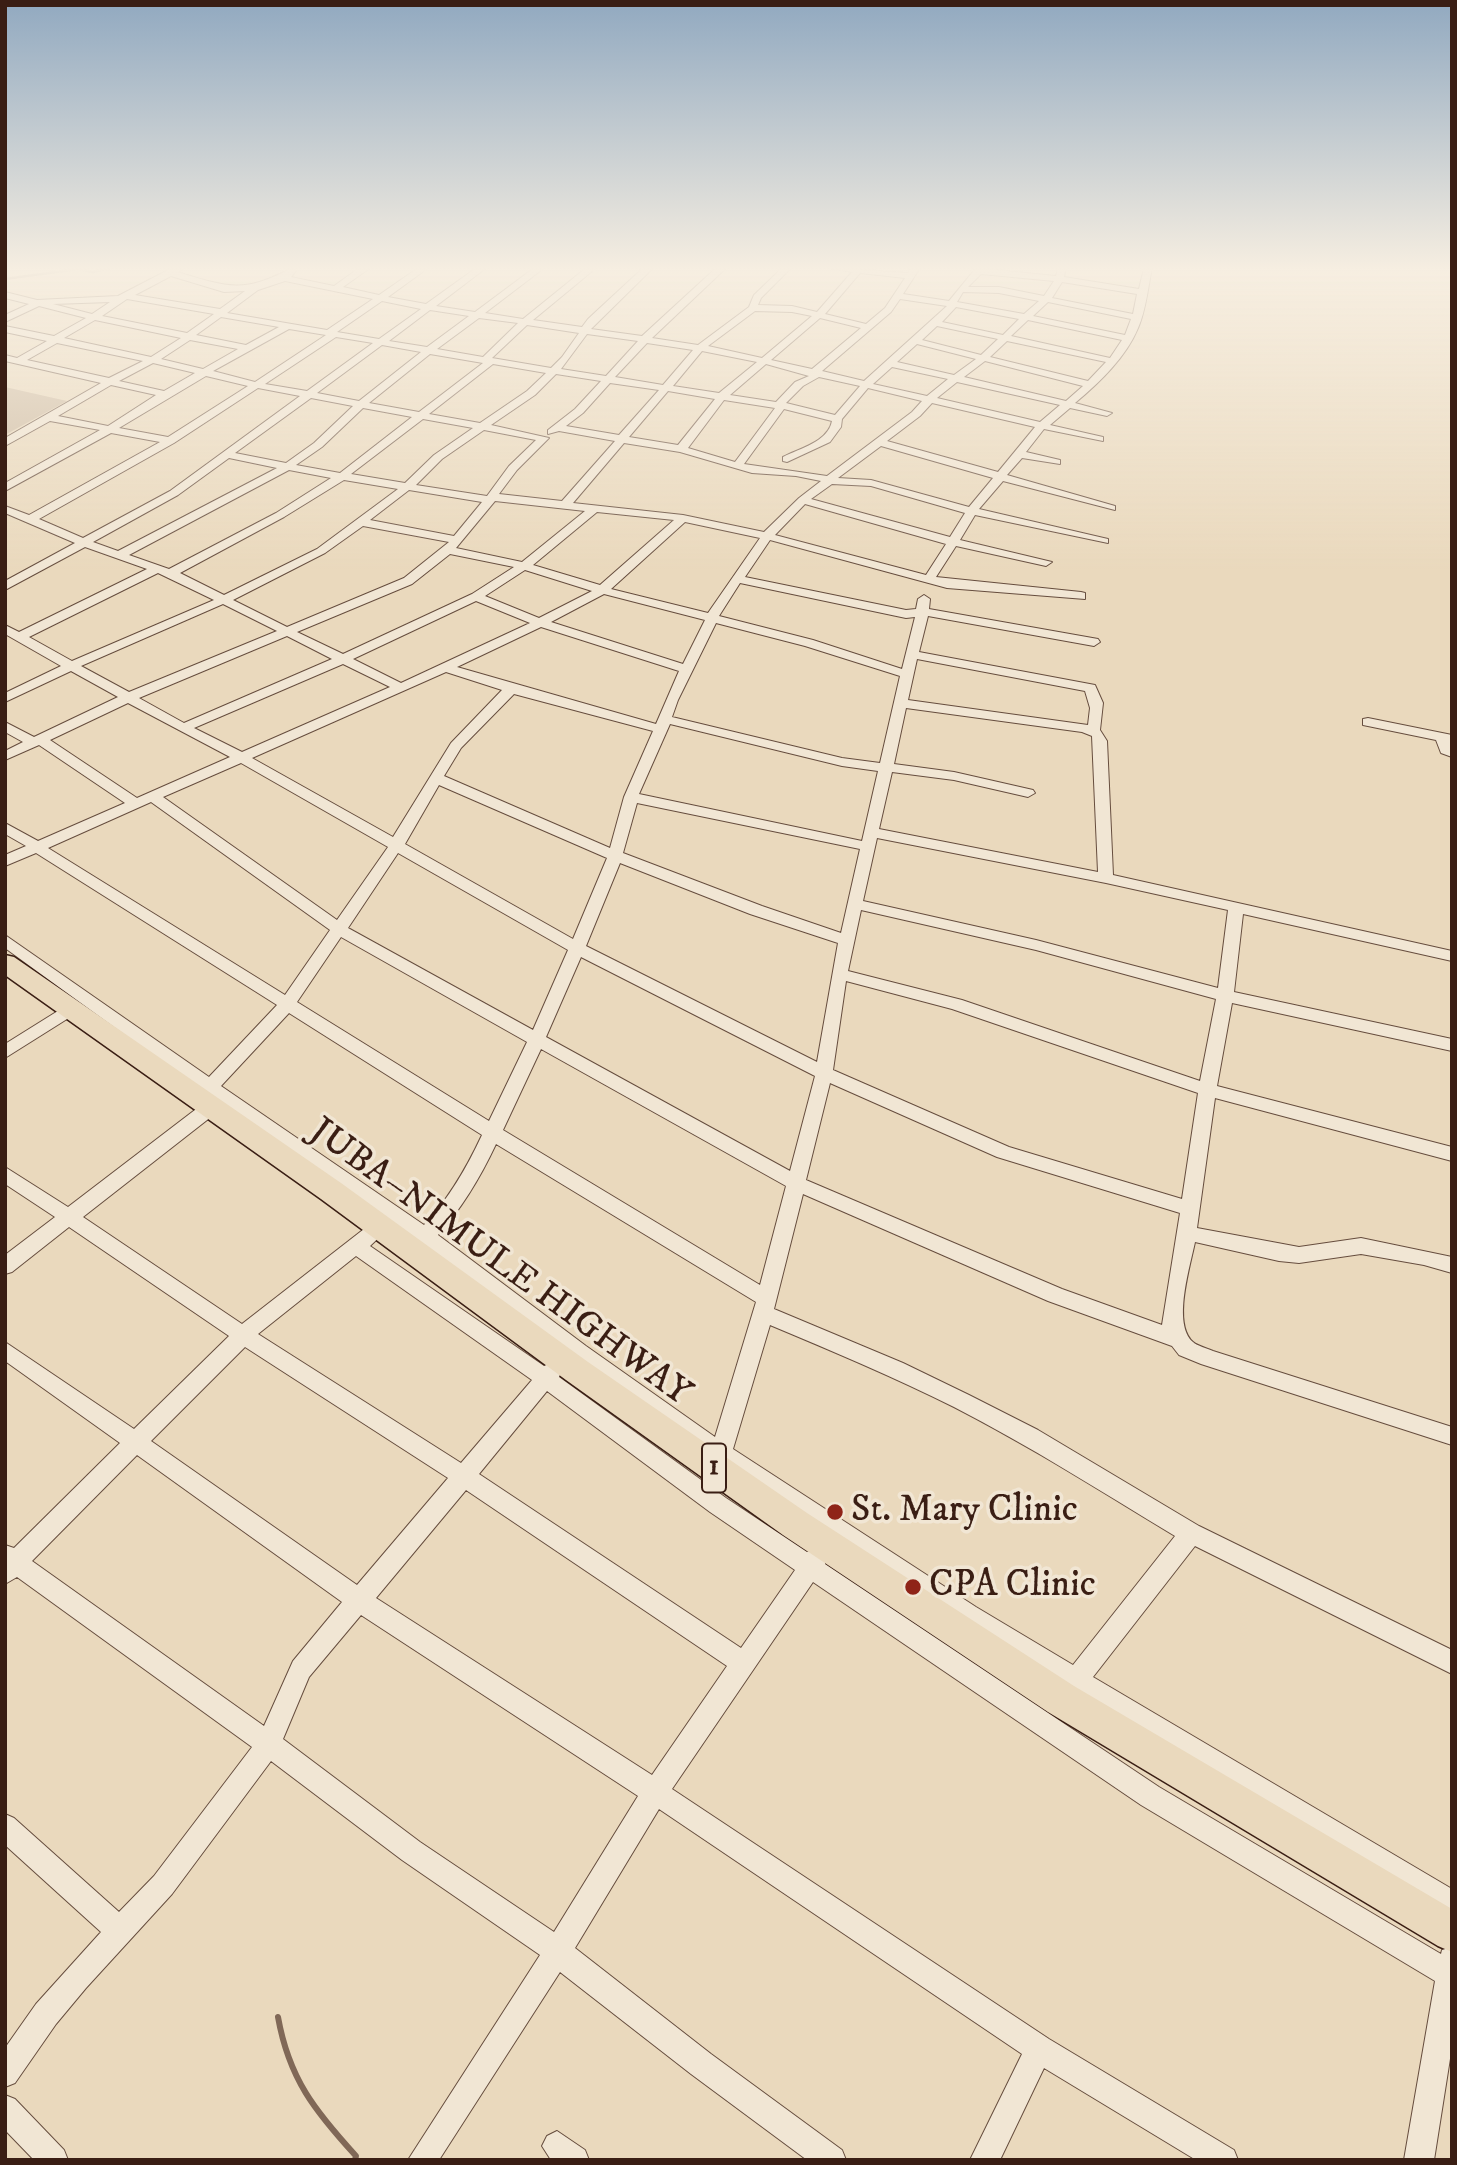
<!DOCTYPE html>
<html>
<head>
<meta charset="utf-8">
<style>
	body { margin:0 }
	#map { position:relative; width:1457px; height:2165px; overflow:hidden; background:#ead9bd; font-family:"IM FELL DW Pica",serif }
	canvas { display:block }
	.frame { position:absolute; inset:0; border:7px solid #3a1e14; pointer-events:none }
</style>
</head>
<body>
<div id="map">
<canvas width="1457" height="2165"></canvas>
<div class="frame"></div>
</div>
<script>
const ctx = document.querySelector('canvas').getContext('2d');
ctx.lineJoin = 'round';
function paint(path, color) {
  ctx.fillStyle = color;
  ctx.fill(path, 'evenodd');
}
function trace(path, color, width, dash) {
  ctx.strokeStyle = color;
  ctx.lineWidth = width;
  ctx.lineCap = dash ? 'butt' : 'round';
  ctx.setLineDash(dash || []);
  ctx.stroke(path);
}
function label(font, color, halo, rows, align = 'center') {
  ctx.font = font + ' "IM FELL DW Pica",serif';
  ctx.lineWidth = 7;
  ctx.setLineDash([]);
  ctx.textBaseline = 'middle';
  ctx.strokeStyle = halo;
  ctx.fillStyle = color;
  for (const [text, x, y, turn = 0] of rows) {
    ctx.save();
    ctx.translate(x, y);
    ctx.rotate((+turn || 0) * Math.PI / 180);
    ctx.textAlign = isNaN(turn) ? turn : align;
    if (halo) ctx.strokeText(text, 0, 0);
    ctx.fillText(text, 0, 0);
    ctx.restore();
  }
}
paint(new Path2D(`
	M 5,387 L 67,401 L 5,435 Z`), '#ccb9a0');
trace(new Path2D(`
	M 5,279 L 78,269 L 93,272 L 109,268`), '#806857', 2.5);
trace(new Path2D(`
	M 278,2017 C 289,2079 315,2111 356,2156 L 355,2160`), '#806857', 6);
const minor = new Path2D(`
	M 172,268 L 184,268 L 178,272 C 229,288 244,293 292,268 L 296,271 L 291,277 L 334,286 L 359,268 L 370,268 L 343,287 L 379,295 L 418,268 L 428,268 L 388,297 L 426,304 L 476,268 L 486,268 L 436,306 L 475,312 L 534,268 L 544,268 L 485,313 L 523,319 L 586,268 L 596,268 L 533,320 L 582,327 L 588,319 L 643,268 L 653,268 L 591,329 L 642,336 L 716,268 L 726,268 L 652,338 L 698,345 L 749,307 L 754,295 L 782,268 L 791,268 L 761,298 L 758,305 L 792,306 L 817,312 L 852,272 L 831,268 L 908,273 L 911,268 L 920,268 L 903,294 L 949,301 L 976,268 L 1056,276 L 1058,268 L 1066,268 L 1064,277 L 1139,289 L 1144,268 L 1152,268 C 1148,287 1146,310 1138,328 C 1126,357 1100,382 1075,403 L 1112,413 L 1107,416 L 1070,408 L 1050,425 L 1103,437 L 1103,441 L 1044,429 L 1026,452 L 1060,460 L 1060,464 L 1022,458 L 1007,475 L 1115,506 L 1115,510 L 1003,481 L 979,509 L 1108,539 L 1108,543 L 975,515 L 960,540 L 1052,562 L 1046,566 L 956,546 L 936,577 L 1081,592 L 1085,593 L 1085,599 L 947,588 L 770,540 L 745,577 L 906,610 L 916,609 L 918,599 L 924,595 L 930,599 L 929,609 L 1098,639 L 1100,642 L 1094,646 L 928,616 L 919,652 L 1095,685 L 1103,703 L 1100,730 L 1107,741 L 1113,875 L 1452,951 L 1452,961 L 1243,914 L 1234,992 L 1452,1039 L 1452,1051 L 1232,1003 L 1217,1086 L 1452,1147 L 1452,1161 L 1215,1098 L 1197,1228 L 1299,1247 L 1361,1238 L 1452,1257 L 1452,1273 L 1424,1265 L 1361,1254 L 1299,1263 L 1279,1261 L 1195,1242 C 1190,1267 1172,1324 1193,1342 C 1197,1346 1207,1348 1213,1351 L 1452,1427 L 1452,1445 L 1201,1364 L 1179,1355 L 1172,1346 L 1048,1301 L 803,1194 L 774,1309 L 903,1363 L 969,1395 L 1038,1430 L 1199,1526 L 1452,1650 L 1452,1674 L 1195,1546 L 1093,1677 L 1452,1889 L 1452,1917 L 1078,1694 L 1072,1697 L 1063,1693 L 1061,1684 L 960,1623 L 726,1469 L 718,1473 L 710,1470 L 707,1463 L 709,1457 L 572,1358 L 427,1247 L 419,1251 L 412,1248 L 409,1243 L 413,1237 L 259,1132 L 5,948 L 5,935 L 209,1077 L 277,1005 L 36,853 L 5,866 L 5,855 L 26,846 L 5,834 L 5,823 L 38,841 L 125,803 L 39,745 L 5,760 L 5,751 L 23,742 L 5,732 L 5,722 L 34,737 L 118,697 L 71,671 L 5,702 L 5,693 L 61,666 L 5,634 L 5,625 L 19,632 L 147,569 L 85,547 L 5,590 L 5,581 L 75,543 L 5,513 L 5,506 L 29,515 L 160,442 L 111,433 L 5,491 L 5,483 L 100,430 L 50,421 L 5,446 L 5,438 L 101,383 L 5,361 L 5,355 L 17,358 L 47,341 L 5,332 L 5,326 L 54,336 L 86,318 L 39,306 L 5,322 L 5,315 L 29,304 L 5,298 L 5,292 L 37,300 L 118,296 ZM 860,273 L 905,278 L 885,308 L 866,324 L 825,314 ZM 981,274 L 1054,281 L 1044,296 L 999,287 L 968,287 ZM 171,276 L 224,292 L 245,291 L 220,309 L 135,295 ZM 285,281 L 373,299 L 327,330 L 227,313 L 258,290 ZM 1062,282 L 1137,294 L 1133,314 L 1052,298 ZM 963,292 L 999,293 L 1039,301 L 1024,314 L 957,302 ZM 127,299 L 214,314 L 187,333 L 102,316 ZM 900,299 L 947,306 L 864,381 L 822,371 L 891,312 ZM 382,301 L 421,309 L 379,339 L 337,332 ZM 110,302 L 92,314 L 53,304 ZM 1048,302 L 1131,319 L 1125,335 L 1033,316 ZM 956,307 L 1019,319 L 1003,335 L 942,322 ZM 430,310 L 469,316 L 427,347 L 389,341 ZM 755,311 L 792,312 L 812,316 L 762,358 L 708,346 ZM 221,317 L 279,327 L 246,345 L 196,335 ZM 479,318 L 518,323 L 483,357 L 437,349 ZM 820,318 L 861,328 L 812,369 L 771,360 ZM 95,320 L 181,338 L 151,357 L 64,338 ZM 1028,320 L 1122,340 L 1110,358 L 1011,336 ZM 527,325 L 579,333 L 562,357 L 551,368 L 492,358 ZM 937,326 L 998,339 L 981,355 L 922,340 ZM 289,329 L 326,335 L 255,382 L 213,371 ZM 587,334 L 638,341 L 606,376 L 561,369 ZM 336,337 L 373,343 L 307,391 L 265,384 ZM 190,340 L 238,349 L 203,369 L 161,359 ZM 1007,341 L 1106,362 L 1088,381 L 990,357 ZM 57,343 L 143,361 L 109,378 L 27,360 ZM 647,343 L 693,350 L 663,385 L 615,377 ZM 917,344 L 976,359 L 954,375 L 897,362 ZM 382,345 L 421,352 L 359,401 L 317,393 ZM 702,351 L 757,362 L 719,393 L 673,386 ZM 430,354 L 483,363 L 419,412 L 369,403 ZM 985,361 L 1083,386 L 1066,401 L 964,377 ZM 153,363 L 195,373 L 164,391 L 119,381 ZM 493,364 L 546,373 L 527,391 L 480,423 L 429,414 ZM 766,364 L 809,376 L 795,382 L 776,402 L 730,395 ZM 892,367 L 948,379 L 927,396 L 873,384 ZM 556,374 L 601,381 L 575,409 L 548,430 L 548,434 L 559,431 L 615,441 L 562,501 L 499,494 L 517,470 L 549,438 L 491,425 L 535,395 ZM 206,376 L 248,386 L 168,437 L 119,428 ZM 819,377 L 860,386 L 835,415 L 786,403 L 803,386 ZM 957,382 L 1060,405 L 1040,422 L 937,398 ZM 610,383 L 659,390 L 619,435 L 566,426 L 583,413 ZM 111,385 L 156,395 L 108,426 L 58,416 ZM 258,388 L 300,396 L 170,491 L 83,538 L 39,519 L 174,443 ZM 868,388 L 922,401 L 912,412 L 827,476 L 744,464 L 784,409 L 832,421 C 828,442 800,448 783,457 L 783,461 L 787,462 L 830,442 L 841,427 L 842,419 ZM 668,391 L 715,399 L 678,445 L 629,437 ZM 311,398 L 353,406 L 314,443 L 286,463 L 235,453 ZM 724,400 L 775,408 L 735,462 L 688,448 ZM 932,403 L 1035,427 L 998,472 L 887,441 L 920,416 ZM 363,408 L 412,417 L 340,473 L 296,465 L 322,447 ZM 423,419 L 473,428 L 434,455 L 405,483 L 351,474 ZM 484,430 L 536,440 L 509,466 L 487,496 L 416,485 L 442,459 ZM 624,443 L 680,452 L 752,473 L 796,476 L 821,481 L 799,498 L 764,532 L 683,515 L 573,503 ZM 881,446 L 993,478 L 969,507 L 871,480 L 838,478 ZM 229,458 L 277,468 L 118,551 L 93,542 L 178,495 ZM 289,470 L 331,478 L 276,513 L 169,569 L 129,555 ZM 344,480 L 398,489 L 317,549 L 224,595 L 180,573 L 284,517 ZM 832,484 L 871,486 L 965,513 L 950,537 L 811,499 ZM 409,490 L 482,502 L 454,536 L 370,520 ZM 495,501 L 585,511 L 522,562 L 456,548 ZM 805,504 L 946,544 L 926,575 L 775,535 ZM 597,512 L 674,520 L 600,585 L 533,565 ZM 685,522 L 760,538 L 708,613 L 611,589 ZM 363,526 L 449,542 L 404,578 L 287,627 L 233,600 L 325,553 ZM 450,554 L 514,567 L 472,594 L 343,654 L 297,632 L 412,584 ZM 525,570 L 592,591 L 539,618 L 485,596 ZM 158,573 L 214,600 L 72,661 L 29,637 ZM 740,583 L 906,618 L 915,617 L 902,669 L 813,640 L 719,616 ZM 604,594 L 705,620 L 683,664 L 551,622 ZM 476,601 L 530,623 L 401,683 L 353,659 ZM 223,604 L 277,631 L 129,692 L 81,666 ZM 716,623 L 805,646 L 900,676 L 880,763 L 842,758 L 672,717 L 678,700 ZM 541,627 L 679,671 L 656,724 L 457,667 ZM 287,636 L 332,659 L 184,723 L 139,698 ZM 917,659 L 1085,691 L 1090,708 L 1088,725 L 908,700 ZM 343,664 L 390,687 L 242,752 L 194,728 ZM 446,672 L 502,690 L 451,743 L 393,837 L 252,758 ZM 514,694 L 653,731 L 624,797 L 610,848 L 444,776 L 461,748 ZM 128,703 L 230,757 L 137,798 L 50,740 ZM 906,708 L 1082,732 L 1092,736 L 1098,872 L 879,829 L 892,772 L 954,780 L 1028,797 L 1035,793 L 1033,790 L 954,772 L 894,764 ZM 670,724 L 842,766 L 878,771 L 862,841 L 639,794 ZM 241,763 L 388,847 L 337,920 L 163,797 ZM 439,785 L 607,858 L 573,939 L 405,844 ZM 151,802 L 330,930 L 285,995 L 48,848 ZM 637,803 L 860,849 L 841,933 L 762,906 L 623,853 ZM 877,838 L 1106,883 L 1228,910 L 1218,988 L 1036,940 L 863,901 ZM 398,853 L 568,950 L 533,1030 L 348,928 ZM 620,863 L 750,914 L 838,943 L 817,1062 L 586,946 ZM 861,910 L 1036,950 L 1216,999 L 1200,1081 L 962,1000 L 848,971 ZM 341,937 L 527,1042 L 489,1121 L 297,1002 ZM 581,957 L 815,1076 L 790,1171 L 546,1037 ZM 846,981 L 952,1009 L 1198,1093 L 1182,1199 L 1009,1147 L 833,1070 ZM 289,1013 L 482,1135 C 467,1167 449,1199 424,1225 L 221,1086 ZM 541,1049 L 786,1186 L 760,1285 L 503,1130 ZM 830,1083 L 997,1157 L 1180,1213 L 1162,1325 L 1062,1289 L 806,1180 ZM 496,1144 L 756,1302 L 715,1437 L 586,1346 L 438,1235 C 462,1208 481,1176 496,1144 ZM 770,1325 C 832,1351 894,1377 954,1407 C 1030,1446 1102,1492 1175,1536 L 1073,1665 L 976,1607 L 733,1449 Z
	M 1368,718 L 1452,735 L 1452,757 L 1441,753 L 1436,740 L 1363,725 L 1363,719 Z
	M 69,1004 L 75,1006 L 77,1010 L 75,1014 L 5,1058 L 5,1044 Z
	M 210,1102 L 216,1103 L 219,1108 L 216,1113 L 83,1217 L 242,1324 L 373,1222 L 380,1220 L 387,1222 L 390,1227 L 370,1246 L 544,1366 L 551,1363 L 558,1366 L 561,1372 L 559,1377 L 726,1498 L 807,1552 L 815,1549 L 823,1553 L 826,1560 L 825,1564 L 1159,1787 L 1441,1954 L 1442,1950 L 1452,1947 L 1452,2046 L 1434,2160 L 1404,2160 L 1435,1981 L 1141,1805 L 813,1582 L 672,1789 L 1049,2039 L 1234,2150 L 1238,2160 L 1196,2160 L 1044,2068 L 1000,2160 L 970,2160 L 1022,2054 L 659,1809 L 575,1948 L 711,2054 L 842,2150 L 846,2160 L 807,2160 L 691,2074 L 560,1972 L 439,2160 L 408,2160 L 540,1955 L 402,1860 L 271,1761 L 172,1894 L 86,1988 L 56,2024 L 15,2083 L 5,2087 L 5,2048 L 36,2004 L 101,1932 L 5,1845 L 5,1814 L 14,1818 L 119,1912 L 154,1876 L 252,1747 L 17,1577 L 5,1584 L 5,1545 L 14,1548 L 120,1443 L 5,1361 L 5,1342 L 134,1429 L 229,1336 L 69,1227 L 12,1272 L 5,1274 L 5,1255 L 55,1217 L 5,1184 L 5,1167 L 68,1207 L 204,1103 ZM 356,1256 L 532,1380 L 461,1463 L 258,1334 ZM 245,1347 L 448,1478 L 357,1585 L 151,1441 ZM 547,1391 L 710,1512 L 795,1570 L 741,1648 L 479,1474 ZM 137,1455 L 342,1602 L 293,1661 L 264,1726 L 32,1561 ZM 466,1490 L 727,1666 L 652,1775 L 376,1598 ZM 361,1615 L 638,1796 L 554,1932 L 420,1842 L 283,1739 L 309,1677 Z
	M 5,2095 L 15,2099 L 64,2150 L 68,2160 L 34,2160 L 5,2130 Z
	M 557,2131 L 585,2150 L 589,2160 L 551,2160 L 542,2146 L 547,2136 Z`);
const primary = new Path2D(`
	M 5,955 L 14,957 L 341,1183 L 588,1362 L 807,1513 L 1074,1686 L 1452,1909 L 1452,1952 L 1438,1946 L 1048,1712 L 783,1535 L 566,1380 L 321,1199 L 5,975 Z`);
trace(minor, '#664d3e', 2);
trace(primary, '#3a1e14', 3);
paint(minor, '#f1e6d4');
paint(primary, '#ead9bd');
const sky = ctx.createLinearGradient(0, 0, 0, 572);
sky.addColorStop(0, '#91a9c0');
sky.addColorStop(0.47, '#f6eee1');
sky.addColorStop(1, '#f6eee100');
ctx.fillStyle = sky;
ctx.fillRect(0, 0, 1457, 572);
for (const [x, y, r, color] of [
	[835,1512,9,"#8f2418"],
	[913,1587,9,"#8f2418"]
]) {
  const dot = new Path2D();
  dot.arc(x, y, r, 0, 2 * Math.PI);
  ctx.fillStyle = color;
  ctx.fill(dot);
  trace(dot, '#f1e6d4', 2.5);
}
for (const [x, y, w] of [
	[714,1468,24]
]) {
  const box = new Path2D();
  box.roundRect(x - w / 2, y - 24.5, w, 49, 5);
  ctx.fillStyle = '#f1e6d4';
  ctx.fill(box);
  trace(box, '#3a1e14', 2);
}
label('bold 28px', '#3a1e14', null, [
	["1",714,1468]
]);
label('37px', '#3a1e14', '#f1e6d4', [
	["JUBA–NIMULE HIGHWAY",499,1264,36]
]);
label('37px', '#3a1e14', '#f1e6d4', [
	["St. Mary Clinic",851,1512],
	["CPA Clinic",929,1587]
], 'left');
</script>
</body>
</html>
